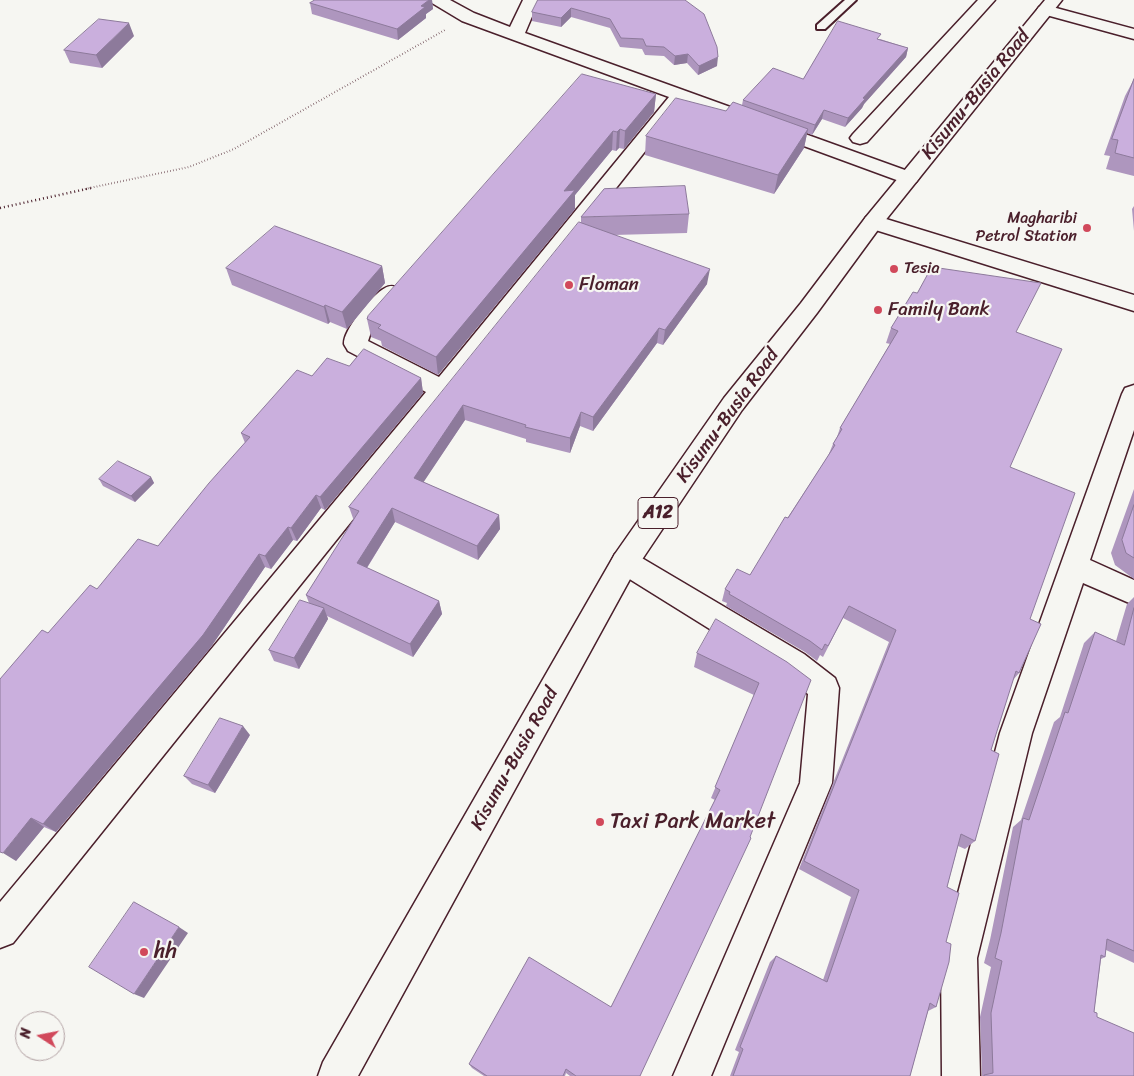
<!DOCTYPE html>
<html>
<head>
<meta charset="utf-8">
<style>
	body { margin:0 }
	#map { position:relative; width:1134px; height:1076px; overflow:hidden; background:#f6f6f2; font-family:Sriracha,sans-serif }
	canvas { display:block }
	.north { position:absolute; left:15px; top:1011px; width:50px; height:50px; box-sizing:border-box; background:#f6f6f2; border:1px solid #b1a0a2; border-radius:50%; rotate:281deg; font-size:14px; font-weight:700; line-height:20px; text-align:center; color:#4a1f2b }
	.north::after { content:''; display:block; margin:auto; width:18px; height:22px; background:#d1495b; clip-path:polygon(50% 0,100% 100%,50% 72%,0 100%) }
</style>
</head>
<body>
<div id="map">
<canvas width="1134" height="1076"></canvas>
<div class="north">N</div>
</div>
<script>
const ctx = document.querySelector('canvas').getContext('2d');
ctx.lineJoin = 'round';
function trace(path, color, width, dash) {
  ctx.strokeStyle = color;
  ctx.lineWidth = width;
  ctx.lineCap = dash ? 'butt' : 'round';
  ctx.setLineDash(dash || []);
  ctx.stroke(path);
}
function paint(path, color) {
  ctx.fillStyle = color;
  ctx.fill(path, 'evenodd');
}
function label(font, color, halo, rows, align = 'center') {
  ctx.font = font + ' Sriracha,sans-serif';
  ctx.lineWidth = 4.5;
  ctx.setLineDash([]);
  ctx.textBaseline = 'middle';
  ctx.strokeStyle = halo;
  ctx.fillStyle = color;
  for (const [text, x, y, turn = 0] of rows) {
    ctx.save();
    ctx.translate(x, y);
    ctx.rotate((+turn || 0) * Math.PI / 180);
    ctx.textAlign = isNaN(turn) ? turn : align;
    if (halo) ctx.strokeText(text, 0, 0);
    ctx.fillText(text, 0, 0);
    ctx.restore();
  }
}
const lane = new Path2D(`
	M 845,0 L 856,0 L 825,29 L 817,29 L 817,25 Z`);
const street = new Path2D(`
	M 430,0 L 450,0 L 474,13 L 510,27 L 523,0 L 539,0 L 525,33 L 916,174 L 919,178 L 916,182 L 909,184 L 902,182 L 684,102 L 452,396 L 13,943 L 0,948 L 0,902 L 426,392 L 348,351 C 347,349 345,346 344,344 C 343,330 373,294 385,288 C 390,285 395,286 400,288 L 403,293 L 372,329 L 368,341 L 439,377 L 669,97 L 462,21 L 432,3 Z
	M 978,0 L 995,0 L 867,142 L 860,144 L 853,142 L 850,138 L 853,134 Z
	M 1045,5 L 1134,29 L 1134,39 L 1039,13 L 1037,10 L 1039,7 Z
	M 873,215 L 1134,295 L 1134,311 L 866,227 L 863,222 L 866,217 Z
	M 1134,385 L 1134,430 L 1090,560 L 1134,580 L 1134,605 L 1083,583 L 1032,733 L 977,958 L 980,1076 L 942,1076 L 941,958 L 1000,733 L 1122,394 L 1125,388 Z
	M 625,550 L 635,554 L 804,654 L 835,678 L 839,688 L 832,783 L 711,1076 L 673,1076 L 800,783 L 808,694 L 782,674 L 615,570 L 611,562 L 615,554 Z`);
const highway = new Path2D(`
	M 1045,0 L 1062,0 L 880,227 L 817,313 L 742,410 L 635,570 L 358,1076 L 318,1076 L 323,1062 L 615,554 L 724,398 L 801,303 L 866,217 Z`);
trace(lane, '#4a1f2b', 4);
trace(street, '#4a1f2b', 3);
trace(highway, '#4a1f2b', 3);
trace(new Path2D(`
	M 85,189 L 189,167 L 234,149 L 445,30`), '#4a1f2b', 2, [0.5, 2.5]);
trace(new Path2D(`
	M 0,208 L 91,188`), '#4a1f2b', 2.5, [1, 3]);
paint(lane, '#f6f6f2');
paint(street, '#f6f6f2');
paint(highway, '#f6f6f2');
paint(new Path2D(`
	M 313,0 L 432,0 L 433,9 L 426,14 L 426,18 L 398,40 L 312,14 L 310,3 L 314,1 Z
	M 538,0 L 685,0 L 717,66 L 698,75 L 687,63 L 674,65 L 664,56 L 645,55 L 642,49 L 620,47 L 610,28 L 571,17 L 561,27 L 532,21 L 532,12 Z
	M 134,36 L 102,68 L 70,63 L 64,50 Z
	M 880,39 L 908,48 L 906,57 L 864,104 L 862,108 L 845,127 L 822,119 L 812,135 L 807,133 L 804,148 L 774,194 L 645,155 L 646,136 L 726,111 L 742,105 L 743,100 L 803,79 Z
	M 1134,79 L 1134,176 L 1106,169 L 1110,156 L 1104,155 L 1125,96 Z
	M 656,94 L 654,112 L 624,149 L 619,148 L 616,151 L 612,150 L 575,195 L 575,209 L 438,375 L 382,346 L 381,341 L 371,337 L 367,319 Z
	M 1134,206 L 1134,231 L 1132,209 Z
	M 689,214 L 687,233 L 614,235 L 707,284 L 663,345 L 657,343 L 593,431 L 580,426 L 570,453 L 526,442 L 526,439 L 465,420 L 423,482 L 499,515 L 500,529 L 478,560 L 395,522 L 367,568 L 439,601 L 442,614 L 413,657 L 327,616 L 328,619 L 299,669 L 274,661 L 269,650 L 309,603 L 306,595 L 354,521 L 349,507 L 581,223 L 581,217 Z
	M 382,266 L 385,283 L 347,329 L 330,322 L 328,324 L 232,285 L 226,268 Z
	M 891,328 L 1016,332 L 1010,467 L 1030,619 L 1019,673 L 1013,680 L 991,750 L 975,841 L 965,849 L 958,846 L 947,887 L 946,942 L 936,1007 L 928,1011 L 910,1076 L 730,1076 L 739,1052 L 735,1050 L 770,962 L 776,956 L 823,980 L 851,897 L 799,869 L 889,642 L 843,618 L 823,657 L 820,655 L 817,661 L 805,652 L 726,606 L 727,603 L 722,601 L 725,589 L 750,575 L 828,456 L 833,444 L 837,437 L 840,428 L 890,344 L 886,343 Z
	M 349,366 L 421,378 L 423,393 L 325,510 L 321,508 L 297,541 L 293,540 L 271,569 L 265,567 L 211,647 L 56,832 L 44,827 L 16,861 L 48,633 L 97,589 L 158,546 L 245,443 L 241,433 L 312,376 Z
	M 151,477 L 154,483 L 135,502 L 103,486 L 99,479 Z
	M 1134,489 L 1134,579 L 1115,565 L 1111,553 Z
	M 1134,597 L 1134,963 L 1106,950 L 1105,957 L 1101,959 L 1094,1012 L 1134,1076 L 980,1076 L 982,1076 L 980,1017 L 991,967 L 984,963 L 990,940 L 1013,827 L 1021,820 L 1054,722 L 1060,717 L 1084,643 L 1095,632 L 1116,641 L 1127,604 Z
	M 697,653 L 787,662 L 640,1076 L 570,1076 L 566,1073 L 565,1076 L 484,1076 L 472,1068 L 469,1064 L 611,1007 L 715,800 L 711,798 L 754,695 L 694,667 Z
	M 250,735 L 215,793 L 192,784 L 184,776 Z`), '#ae96be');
paint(new Path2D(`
	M 429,0 L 432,0 L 433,9 L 426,14 L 426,18 L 398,40 L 397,29 L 421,6 Z
	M 571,8 L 571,17 L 561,27 L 561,18 Z
	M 129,23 L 134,36 L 102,68 L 96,55 Z
	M 908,48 L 906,57 L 864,104 L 862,108 L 845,127 L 848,118 L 863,98 Z
	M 688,54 L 687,63 L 674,65 L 675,56 Z
	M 718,57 L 717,66 L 698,75 L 699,66 Z
	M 656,94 L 654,112 L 624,149 L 625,131 Z
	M 824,110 L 822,119 L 812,135 L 815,125 Z
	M 620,129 L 619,148 L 616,151 L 617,132 Z
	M 808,129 L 804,148 L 774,194 L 778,175 Z
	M 613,131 L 612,150 L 575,195 L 575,209 L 438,375 L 436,357 L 564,191 Z
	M 382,266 L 385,283 L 347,329 L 342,312 Z
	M 710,269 L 707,284 L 663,345 L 665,330 Z
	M 325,305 L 330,322 L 328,324 L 324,307 Z
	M 659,328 L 657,343 L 593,431 L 593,417 Z
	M 421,378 L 423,393 L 325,510 L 320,497 Z
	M 463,405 L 465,420 L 417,492 L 414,478 Z
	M 581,412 L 580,426 L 570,453 L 570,438 Z
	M 151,477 L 154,483 L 135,502 L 131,496 Z
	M 316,495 L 321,508 L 297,541 L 291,528 Z
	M 392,508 L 395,522 L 361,577 L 357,563 Z
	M 499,515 L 500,529 L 478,560 L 477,546 Z
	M 288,527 L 293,540 L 271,569 L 265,556 Z
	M 259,554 L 265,567 L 211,647 L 56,832 L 43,824 Z
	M 439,601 L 442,614 L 413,657 L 410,644 Z
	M 324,608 L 328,619 L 299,669 L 294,658 Z
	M 243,726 L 250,735 L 215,793 L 208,785 Z
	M 31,818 L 44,827 L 16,861 L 3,853 Z
	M 179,927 L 188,933 L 144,998 L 134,994 Z`), '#8d7a9b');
const building = new Path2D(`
	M 315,0 L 429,0 L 421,6 L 425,7 L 397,29 L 310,3 Z
	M 538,0 L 685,0 L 704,14 L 717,47 L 718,57 L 699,66 L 688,54 L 675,56 L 664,47 L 646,46 L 643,39 L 621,38 L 610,19 L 571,8 L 561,18 L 532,12 Z
	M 99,19 L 129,23 L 96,55 L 64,50 Z
	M 838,21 L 881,34 L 877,39 L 908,48 L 863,98 L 865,99 L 848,118 L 824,110 L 815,125 L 743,100 L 773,68 L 803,79 Z
	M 582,74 L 656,94 L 625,131 L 620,129 L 617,132 L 613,131 L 564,191 L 575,190 L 436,357 L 378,328 L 381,325 L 367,319 L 368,316 Z
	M 1134,79 L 1134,158 L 1115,153 L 1118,140 L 1112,139 Z
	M 676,98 L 726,111 L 733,102 L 808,129 L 778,175 L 646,136 Z
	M 685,186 L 689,214 L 581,217 L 604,189 Z
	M 579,222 L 710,269 L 665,330 L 659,328 L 593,417 L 581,412 L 570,438 L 525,427 L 526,425 L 463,405 L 414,478 L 499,515 L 477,546 L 392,508 L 357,563 L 439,601 L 410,644 L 306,595 L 359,511 L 349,507 Z
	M 275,226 L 382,266 L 342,312 L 325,305 L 324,307 L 226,268 Z
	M 932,267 L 1041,283 L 1016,332 L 1062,349 L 1010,467 L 1075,493 L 1030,619 L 1041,624 L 1019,673 L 1016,671 L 991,750 L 999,754 L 975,841 L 961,834 L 947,887 L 959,893 L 946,942 L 951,944 L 949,962 L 936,1007 L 930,1003 L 910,1076 L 733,1076 L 743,1049 L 740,1047 L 776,956 L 827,982 L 859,890 L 804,861 L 896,630 L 849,606 L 828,646 L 825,644 L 822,650 L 810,641 L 729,594 L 730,592 L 725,589 L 737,569 L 750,575 L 785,517 L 788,518 L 835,445 L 833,444 L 842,429 L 840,428 L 898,331 L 891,328 L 913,292 L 917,293 Z
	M 364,349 L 421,378 L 320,497 L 316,495 L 291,528 L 288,527 L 265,556 L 259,554 L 203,635 L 43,824 L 31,818 L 3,853 L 0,852 L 0,679 L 42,630 L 48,633 L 90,585 L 97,589 L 138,539 L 158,546 L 209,483 L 250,437 L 241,433 L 297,370 L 312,376 L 327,358 L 349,366 Z
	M 118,461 L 151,477 L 131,496 L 99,479 Z
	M 1134,505 L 1134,558 L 1126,553 L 1122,540 Z
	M 300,600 L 324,608 L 294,658 L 269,650 Z
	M 1134,608 L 1134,951 L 1107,939 L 1105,957 L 1101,955 L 1094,1012 L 1097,1013 L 1097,1017 L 1134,1033 L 1134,1076 L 984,1076 L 984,1075 L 993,1073 L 991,1013 L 1002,961 L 995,958 L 1001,933 L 1023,818 L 1029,820 L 1065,712 L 1068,713 L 1095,632 L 1124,645 Z
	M 716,619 L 787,662 L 811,680 L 750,837 L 751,838 L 640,1076 L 576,1076 L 566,1069 L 563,1076 L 487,1076 L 469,1064 L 529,957 L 611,1007 L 720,790 L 715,787 L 759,683 L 697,653 Z
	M 220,718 L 243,726 L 208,785 L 184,776 Z
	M 134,902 L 179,927 L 134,994 L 89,967 Z`);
paint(building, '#caafdd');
trace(building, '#8d7a9b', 1);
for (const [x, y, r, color] of [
	[1087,228,5,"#d1495b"],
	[894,269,5,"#d1495b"],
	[569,285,5,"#d1495b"],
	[878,310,5,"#d1495b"],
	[600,822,5,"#d1495b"],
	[144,952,5,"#d1495b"]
]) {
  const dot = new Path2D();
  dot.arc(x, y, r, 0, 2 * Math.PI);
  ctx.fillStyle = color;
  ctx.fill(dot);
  trace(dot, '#f6f6f2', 2);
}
label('16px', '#4a1f2b', '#f6f6f2', [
	["Magharibi",1077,219],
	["Petrol Station",1077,237],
	["Tesia",904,269,"left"]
], 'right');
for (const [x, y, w] of [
	[658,513,40]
]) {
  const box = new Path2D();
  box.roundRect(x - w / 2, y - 15.5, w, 31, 4);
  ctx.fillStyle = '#f6f6f2';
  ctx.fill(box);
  trace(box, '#4a1f2b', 1);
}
label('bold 18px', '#4a1f2b', null, [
	["A12",658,513]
]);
label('19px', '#4a1f2b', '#f6f6f2', [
	["Kisumu-Busia Road",976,95,-51],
	["Kisumu-Busia Road",728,416,-54],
	["Kisumu-Busia Road",515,759,-61]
]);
label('19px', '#4a1f2b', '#f6f6f2', [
	["Floman",579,285],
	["Family Bank",888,310]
], 'left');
label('22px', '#4a1f2b', '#f6f6f2', [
	["Taxi Park Market",610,822],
	["hh",154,952]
], 'left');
</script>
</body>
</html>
